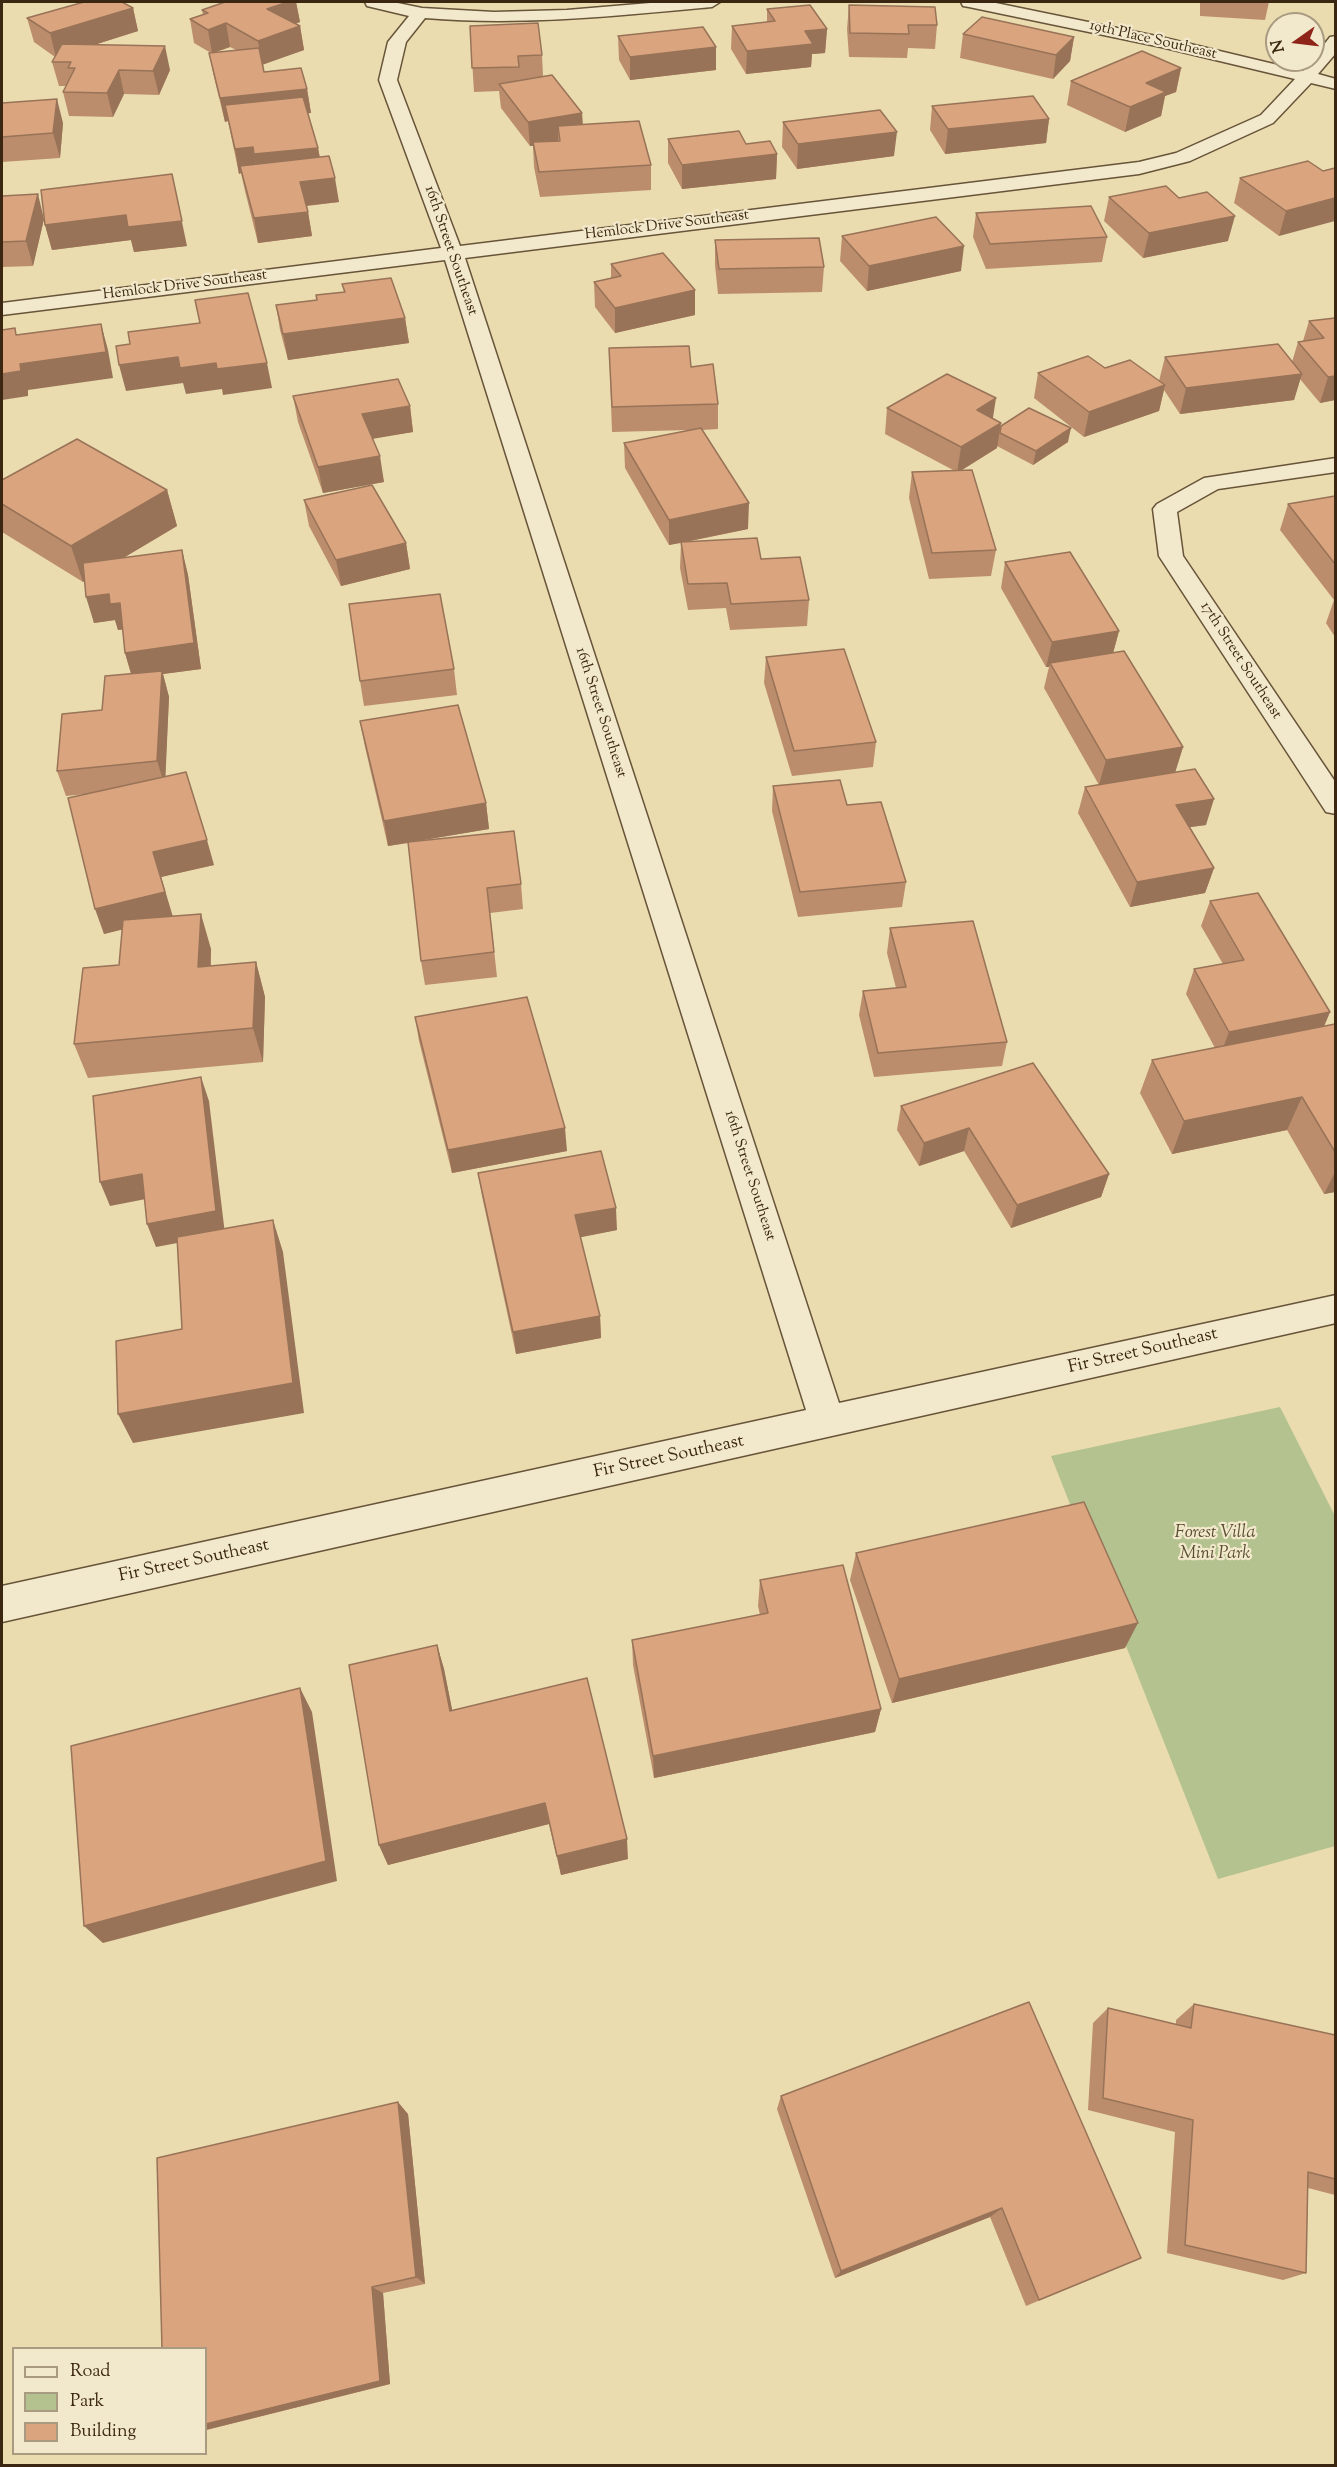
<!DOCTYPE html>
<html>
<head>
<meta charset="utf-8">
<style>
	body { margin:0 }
	#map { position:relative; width:1337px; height:2467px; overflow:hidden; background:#ebdcb0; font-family:"Sorts Mill Goudy",serif }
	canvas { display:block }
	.frame { position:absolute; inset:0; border:3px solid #3b2711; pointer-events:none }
	.legend { position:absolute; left:12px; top:2347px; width:195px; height:108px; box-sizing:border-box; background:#f2e8cc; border:2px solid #a99b81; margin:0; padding:8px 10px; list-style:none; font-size:18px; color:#3b2711 }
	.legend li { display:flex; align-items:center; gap:12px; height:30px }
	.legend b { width:30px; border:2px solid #a99b81 }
	.north { position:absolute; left:1265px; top:12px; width:60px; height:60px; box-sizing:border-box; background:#f2e8cc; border:2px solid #a99b81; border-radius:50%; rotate:256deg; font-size:16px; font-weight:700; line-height:24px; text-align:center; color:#3b2711 }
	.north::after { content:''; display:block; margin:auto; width:21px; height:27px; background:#8f2418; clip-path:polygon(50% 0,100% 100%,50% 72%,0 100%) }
</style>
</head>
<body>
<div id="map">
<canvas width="1337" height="2467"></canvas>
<div class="frame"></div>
<ul class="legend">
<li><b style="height:8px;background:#f2e8cc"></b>Road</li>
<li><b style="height:16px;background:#b3c28e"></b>Park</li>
<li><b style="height:16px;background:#d9a47e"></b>Building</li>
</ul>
<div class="north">N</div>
</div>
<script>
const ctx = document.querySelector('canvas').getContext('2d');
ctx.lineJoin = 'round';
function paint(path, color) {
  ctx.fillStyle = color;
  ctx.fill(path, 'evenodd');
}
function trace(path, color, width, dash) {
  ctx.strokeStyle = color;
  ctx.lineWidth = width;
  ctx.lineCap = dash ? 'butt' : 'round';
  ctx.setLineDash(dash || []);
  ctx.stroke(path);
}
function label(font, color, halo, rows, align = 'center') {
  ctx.font = font + ' "Sorts Mill Goudy",serif';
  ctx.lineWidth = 4.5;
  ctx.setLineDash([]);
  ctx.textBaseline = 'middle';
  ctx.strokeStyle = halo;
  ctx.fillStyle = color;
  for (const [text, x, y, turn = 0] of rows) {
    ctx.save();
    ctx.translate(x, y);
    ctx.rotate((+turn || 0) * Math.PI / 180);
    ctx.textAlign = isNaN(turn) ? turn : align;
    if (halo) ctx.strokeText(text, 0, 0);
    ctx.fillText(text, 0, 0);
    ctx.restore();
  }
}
paint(new Path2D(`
	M 1280,1407 L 1335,1516 L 1335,1846 L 1218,1879 L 1051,1456 Z`), '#b3c28e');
const minor = new Path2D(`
	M 365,2 L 393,2 L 422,8 L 494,12 L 567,10 L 662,2 L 720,2 L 712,7 C 616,16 521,26 425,18 L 406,42 L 397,80 L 460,246 L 1139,162 L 1176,153 L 1261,115 L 1295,79 L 1161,47 L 969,7 L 963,6 L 961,2 L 991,2 L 1161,37 L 1303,71 L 1330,37 L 1336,36 L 1336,53 L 1318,74 L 1336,79 L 1336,89 L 1311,83 L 1273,123 L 1190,161 L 1139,174 L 465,258 L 839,1403 L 1336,1295 L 1336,1323 L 2,1622 L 2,1586 L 806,1410 L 445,260 L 2,315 L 2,303 L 441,248 L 379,80 L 388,42 L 409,16 L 367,6 Z
	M 1336,458 L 1336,472 L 1218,489 L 1177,512 L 1183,556 L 1336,783 L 1336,814 L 1326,812 L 1159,556 L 1153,509 L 1157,504 L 1204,478 Z`);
trace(minor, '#675439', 3);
paint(minor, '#f2e8cc');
paint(new Path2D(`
	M 225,2 L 296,2 L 300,22 L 295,24 L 300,26 L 304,50 L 263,64 L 264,72 L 307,89 L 311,113 L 308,113 L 318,148 L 320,157 L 339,202 L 307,206 L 312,236 L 258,243 L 245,191 L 241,173 L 239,174 L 228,121 L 225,122 L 214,77 L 209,53 L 211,53 L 194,43 L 190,19 L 203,15 L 202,10 ZM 230,47 L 236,50 L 214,53 Z
	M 1200,2 L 1269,2 L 1265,20 L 1200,16 Z
	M 849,5 L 937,25 L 935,49 L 908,48 L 907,58 L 849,57 L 847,29 Z
	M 133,8 L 138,31 L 94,45 L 170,70 L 159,95 L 124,94 L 113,117 L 69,116 L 63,92 L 66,86 L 59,86 L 52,62 L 55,57 L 34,42 L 27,18 Z
	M 767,9 L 827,29 L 825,53 L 812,54 L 811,67 L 746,74 L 731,49 L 732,26 L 767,22 Z
	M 470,26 L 542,55 L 543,76 L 582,113 L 583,125 L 651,165 L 651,190 L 540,197 L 534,167 L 533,146 L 530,146 L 501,108 L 499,91 L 474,92 Z
	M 963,34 L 1074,37 L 1070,61 L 1053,79 L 960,58 Z
	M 618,36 L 716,70 L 630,80 L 619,60 Z
	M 1181,68 L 1176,92 L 1165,96 L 1161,116 L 1125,132 L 1067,105 L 1071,81 Z
	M 2,100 L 2,103 L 63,123 L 60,158 L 2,162 Z
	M 932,106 L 1049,119 L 1046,143 L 945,154 L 930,130 Z
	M 783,122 L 894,156 L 797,169 L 782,147 Z
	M 668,139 L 746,144 L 777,154 L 776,179 L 682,189 L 668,163 Z
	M 1323,171 L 1279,236 L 1234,203 L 1240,178 Z
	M 2,196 L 44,219 L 187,246 L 134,252 L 131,240 L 52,250 L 45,225 L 44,219 L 33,266 L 2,267 Z
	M 1109,197 L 1228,241 L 1143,258 L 1104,221 Z
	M 976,213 L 1107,237 L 1102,262 L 986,269 L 973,237 Z
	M 842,236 L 961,271 L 867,291 L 840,261 Z
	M 715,240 L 824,267 L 822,292 L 718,294 L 715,265 Z
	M 611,264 L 695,290 L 695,315 L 615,333 L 595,307 L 594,282 L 611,278 Z
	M 342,284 L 405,318 L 409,343 L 288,360 L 280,330 L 276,305 L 317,300 L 344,292 Z
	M 1335,318 L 1335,400 L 1320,403 L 1300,379 L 1294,400 L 1180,414 L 1164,390 L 1159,411 L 1084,437 L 1034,398 L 1038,373 L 1159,381 L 1165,357 L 1292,362 L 1298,342 L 1303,341 L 1309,321 Z
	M 609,348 L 691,367 L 718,404 L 718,429 L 702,430 L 748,529 L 686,542 L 761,559 L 809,600 L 807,626 L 730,630 L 726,608 L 688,610 L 680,568 L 681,543 L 669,545 L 625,468 L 624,443 L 690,430 L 612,432 Z
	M 293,396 L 410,406 L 413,432 L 373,438 L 384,482 L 323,493 L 298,422 Z
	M 887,408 L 993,418 L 1001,426 L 1068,442 L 1033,465 L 997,446 L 997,448 L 962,470 L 996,550 L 991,576 L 929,579 L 909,498 L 912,472 L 953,470 L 885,434 Z
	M 2,480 L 167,490 L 177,526 L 123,558 L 182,550 L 188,575 L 201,669 L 163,674 L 169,697 L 165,777 L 214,865 L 161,877 L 172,916 L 211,949 L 211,966 L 256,962 L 265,997 L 263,1062 L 88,1078 L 74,1044 L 119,965 L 123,929 L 104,934 L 86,794 L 66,796 L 57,771 L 102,710 L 131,674 L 125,653 L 123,629 L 118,630 L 115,620 L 94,623 L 84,581 L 83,582 L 2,532 Z
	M 1335,496 L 1335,637 L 1326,623 L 1334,600 L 1280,530 L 1288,504 Z
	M 304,500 L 406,543 L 410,569 L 341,586 L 309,526 Z
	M 1005,562 L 1119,631 L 1113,653 L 1183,747 L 1175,772 L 1206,825 L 1190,827 L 1214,868 L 1205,893 L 1130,907 L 1078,813 L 1085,787 L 1099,785 L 1044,688 L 1049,667 L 1046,667 L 1001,588 Z
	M 766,657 L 876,742 L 873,767 L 792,776 L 764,683 Z
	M 454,669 L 457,695 L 364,706 L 360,681 Z
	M 360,721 L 486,803 L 489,829 L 417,841 L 521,884 L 523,909 L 490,913 L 497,977 L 425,985 L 421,961 L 409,843 L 388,846 L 365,747 Z
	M 773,786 L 906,882 L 902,907 L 798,917 L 772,811 Z
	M 1210,901 L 1330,1012 L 1324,1027 L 1335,1024 L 1335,1192 L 1324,1194 L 1287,1130 L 1172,1154 L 1140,1093 L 1152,1060 L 1215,1048 L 1186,994 L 1194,969 L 1223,964 L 1201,926 Z
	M 890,928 L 1007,1042 L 1002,1066 L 874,1077 L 859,1015 L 863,991 L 896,988 L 887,953 Z
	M 415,1017 L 567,1151 L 452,1173 L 419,1041 Z
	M 901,1106 L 1109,1174 L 1101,1197 L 1011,1228 L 964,1151 L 919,1166 L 897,1130 Z
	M 478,1173 L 617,1230 L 580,1237 L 600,1316 L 601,1338 L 516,1354 L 482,1196 Z
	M 856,1553 L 1125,1648 L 892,1703 L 850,1580 Z
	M 760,1580 L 881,1709 L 875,1732 L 654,1778 L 633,1665 L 632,1640 L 760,1615 L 758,1606 Z
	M 437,1645 L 444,1669 L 452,1710 L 628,1859 L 561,1875 L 549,1824 L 388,1865 L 379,1845 Z
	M 1194,2004 L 1335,2035 L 1335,2195 L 1308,2188 L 1306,2273 L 1283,2280 L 1167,2253 L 1175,2132 L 1088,2110 L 1093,2023 L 1108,2008 L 1176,2024 L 1176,2020 Z
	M 781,2096 L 1141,2258 L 1026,2306 L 990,2217 L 835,2278 L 777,2109 Z
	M 408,2114 L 425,2284 L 383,2293 L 390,2384 L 206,2430 Z`), '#bb8d6c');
paint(new Path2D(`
	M 288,2 L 296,2 L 300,22 L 271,32 L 267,9 Z
	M 133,8 L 138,31 L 56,57 L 50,33 Z
	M 226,23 L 230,47 L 212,53 L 208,30 Z
	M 300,26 L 304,50 L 262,65 L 258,41 Z
	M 827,29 L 825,53 L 812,54 L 811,67 L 746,74 L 747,51 L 805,31 Z
	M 1074,37 L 1070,61 L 1053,79 L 1056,55 Z
	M 165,46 L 170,70 L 159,95 L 153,71 Z
	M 716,47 L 716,70 L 630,80 L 630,57 Z
	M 1181,68 L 1176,92 L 1165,96 L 1161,116 L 1125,132 L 1130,107 L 1146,83 Z
	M 119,70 L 124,94 L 113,117 L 107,93 Z
	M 307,89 L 311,113 L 228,121 L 225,105 L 228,121 L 225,122 L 220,98 Z
	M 57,99 L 63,123 L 60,158 L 53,133 Z
	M 582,113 L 583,137 L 558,126 L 558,141 L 533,142 L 533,146 L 530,146 L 528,122 Z
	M 1049,119 L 1046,143 L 945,154 L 948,129 Z
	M 897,132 L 894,156 L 797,169 L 798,144 Z
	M 253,147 L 257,172 L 240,166 L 241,173 L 239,174 L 235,149 Z
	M 318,148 L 322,172 L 259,179 L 254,154 Z
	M 777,154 L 776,179 L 682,189 L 682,165 Z
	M 172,174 L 187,246 L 134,252 L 131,240 L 52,250 L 45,225 Z
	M 335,178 L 339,202 L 303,206 L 300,182 Z
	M 38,194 L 44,219 L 33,266 L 26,241 Z
	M 1335,198 L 1335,221 L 1279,236 L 1286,211 Z
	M 308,212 L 312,236 L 258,243 L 254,218 Z
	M 1235,216 L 1228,241 L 1143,258 L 1149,233 Z
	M 964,246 L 961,271 L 867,291 L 869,266 Z
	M 695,290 L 695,315 L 615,333 L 615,308 Z
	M 405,318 L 409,343 L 288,360 L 283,334 Z
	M 101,324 L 108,350 L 113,378 L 28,390 L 28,396 L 2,400 L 2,374 Z
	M 178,357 L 216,363 L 267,363 L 272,388 L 223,395 L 222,389 L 186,394 L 183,383 L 126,391 L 119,365 Z
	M 1302,374 L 1294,400 L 1180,414 L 1186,388 Z
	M 1335,376 L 1335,400 L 1320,403 L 1328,377 Z
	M 1165,385 L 1159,411 L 1084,437 L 1089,412 Z
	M 996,398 L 992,424 L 977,410 Z
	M 410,406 L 413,432 L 366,440 L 362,414 Z
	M 1001,423 L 997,448 L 957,473 L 961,447 Z
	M 1071,428 L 1068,442 L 1033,465 L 1036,451 Z
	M 380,456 L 384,482 L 323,493 L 318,467 Z
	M 167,490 L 177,526 L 83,582 L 71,546 Z
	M 749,503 L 748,529 L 669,545 L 669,520 Z
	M 406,543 L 410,569 L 341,586 L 336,560 Z
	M 182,550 L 188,575 L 201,669 L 163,674 L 169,697 L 165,787 L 125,653 Z
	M 109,594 L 120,603 L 128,629 L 118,630 L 115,620 L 94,623 L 86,597 Z
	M 1119,631 L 1112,657 L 1050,663 L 1049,667 L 1046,667 L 1052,642 Z
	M 1183,747 L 1175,773 L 1099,785 L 1106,760 Z
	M 1214,799 L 1206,825 L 1169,830 L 1176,805 Z
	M 486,803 L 489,829 L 388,846 L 384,821 Z
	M 207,840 L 214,865 L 161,877 L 173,917 L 104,934 L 95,909 L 153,852 Z
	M 1214,868 L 1205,893 L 1130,907 L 1137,882 Z
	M 201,914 L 211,949 L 209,1001 L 198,967 Z
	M 256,962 L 265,997 L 263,1062 L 253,1028 Z
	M 1330,1012 L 1319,1037 L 1220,1056 L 1229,1032 Z
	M 201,1077 L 209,1101 L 225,1234 L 156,1247 L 147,1224 Z
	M 1302,1097 L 1287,1130 L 1172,1154 L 1184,1121 Z
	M 565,1128 L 567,1151 L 452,1173 L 448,1150 Z
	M 969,1128 L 964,1151 L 919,1166 L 924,1143 Z
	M 1335,1172 L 1335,1192 L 1324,1194 Z
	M 142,1174 L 151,1198 L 110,1206 L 100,1182 Z
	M 1109,1174 L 1101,1197 L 1011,1228 L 1017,1205 Z
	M 616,1208 L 617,1230 L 577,1238 L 575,1215 Z
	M 273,1220 L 283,1252 L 304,1413 L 133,1443 L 118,1414 Z
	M 600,1316 L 601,1338 L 516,1354 L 513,1332 Z
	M 1138,1623 L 1125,1648 L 892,1703 L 899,1679 Z
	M 437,1645 L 444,1669 L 457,1734 L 450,1711 Z
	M 300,1688 L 312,1712 L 337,1881 L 103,1943 L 84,1926 Z
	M 881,1709 L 875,1732 L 654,1778 L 653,1756 Z
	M 545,1803 L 549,1824 L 388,1865 L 379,1845 Z
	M 627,1839 L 628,1859 L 561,1875 L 557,1856 Z
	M 398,2102 L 408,2114 L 425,2284 L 416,2277 Z
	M 1002,2208 L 990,2217 L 835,2278 L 841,2271 Z
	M 372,2287 L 383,2293 L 390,2384 L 206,2430 L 206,2424 Z`), '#987358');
const building = new Path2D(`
	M 84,2 L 122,2 L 133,8 L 50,33 L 27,18 Z
	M 225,2 L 288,2 L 267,9 L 300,26 L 258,41 L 226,23 L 208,30 L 190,19 L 208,13 L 202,10 Z
	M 810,5 L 827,29 L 805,31 L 813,44 L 747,51 L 732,26 L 775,21 L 767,9 Z
	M 849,5 L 935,7 L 937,25 L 908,25 L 909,34 L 850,33 Z
	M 982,17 L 1074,37 L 1056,55 L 963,34 Z
	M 538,23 L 542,55 L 518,56 L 519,67 L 472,68 L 470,26 Z
	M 703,27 L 716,47 L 630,57 L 618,36 Z
	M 62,44 L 165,46 L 153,71 L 119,70 L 107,93 L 63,92 L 75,68 L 68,68 L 71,62 L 52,62 Z
	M 259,48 L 264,72 L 301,68 L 307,89 L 220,98 L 209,53 Z
	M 1142,51 L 1181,68 L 1146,83 L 1166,92 L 1130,107 L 1071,81 Z
	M 552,75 L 582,113 L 528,122 L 499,84 Z
	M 1033,96 L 1049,119 L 948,129 L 932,106 Z
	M 303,97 L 318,148 L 254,154 L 253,147 L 235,149 L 225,105 Z
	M 57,99 L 53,133 L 2,137 L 2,103 Z
	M 880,110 L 897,132 L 798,144 L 783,122 Z
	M 639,121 L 651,165 L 539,172 L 533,142 L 560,141 L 558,126 Z
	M 739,131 L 746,144 L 770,141 L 777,154 L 682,165 L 668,139 Z
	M 329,156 L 335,178 L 300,182 L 308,212 L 254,218 L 240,166 Z
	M 1308,161 L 1323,171 L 1335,168 L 1335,198 L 1286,211 L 1240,178 Z
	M 172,174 L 182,221 L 128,227 L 126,215 L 45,225 L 41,190 Z
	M 1166,186 L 1179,198 L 1207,192 L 1235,216 L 1149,233 L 1109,197 Z
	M 38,194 L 26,241 L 2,242 L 2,196 Z
	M 1091,206 L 1107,237 L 990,244 L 976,213 Z
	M 936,217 L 964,246 L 869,266 L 842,236 Z
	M 819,238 L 824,267 L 719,269 L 715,240 Z
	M 663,253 L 695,290 L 615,308 L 594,282 L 621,276 L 611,264 Z
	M 391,278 L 405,318 L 283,334 L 276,305 L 317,300 L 316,295 L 345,292 L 342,284 Z
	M 248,293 L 267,363 L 217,369 L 216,363 L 180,368 L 178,357 L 119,365 L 116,346 L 130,344 L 128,332 L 200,323 L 195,300 Z
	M 1335,318 L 1335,376 L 1328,377 L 1298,342 L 1324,338 L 1309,321 Z
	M 101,324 L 106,352 L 20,364 L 21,371 L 2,374 L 2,330 L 15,328 L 16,335 Z
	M 1278,344 L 1302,374 L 1186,388 L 1165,357 Z
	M 689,346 L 691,367 L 713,364 L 718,404 L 612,407 L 609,348 Z
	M 1088,356 L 1105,368 L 1130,360 L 1165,385 L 1089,412 L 1038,373 Z
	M 947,374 L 996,398 L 977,410 L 1001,423 L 961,447 L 887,408 Z
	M 398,379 L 410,406 L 362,414 L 380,456 L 318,467 L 293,396 Z
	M 1029,408 L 1071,428 L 1036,451 L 1000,433 L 1001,426 Z
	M 701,428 L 749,503 L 669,520 L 624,443 Z
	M 77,439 L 167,490 L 71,546 L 2,504 L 2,480 Z
	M 972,470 L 996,550 L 932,553 L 912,472 Z
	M 372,485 L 406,543 L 336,560 L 304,500 Z
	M 1335,496 L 1335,564 L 1288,504 Z
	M 757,538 L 761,559 L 800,557 L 809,600 L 731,604 L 727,583 L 688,584 L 681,542 Z
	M 182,550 L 194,643 L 125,653 L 120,603 L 110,604 L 109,594 L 86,597 L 83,563 Z
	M 1070,552 L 1119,631 L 1052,642 L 1005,562 Z
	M 440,594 L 454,669 L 360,681 L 349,604 Z
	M 844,649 L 876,742 L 794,751 L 766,657 Z
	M 1124,651 L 1183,747 L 1106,760 L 1050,663 Z
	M 162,671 L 157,761 L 57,771 L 62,714 L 102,710 L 105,676 Z
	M 458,705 L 486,803 L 384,821 L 360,721 Z
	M 1195,769 L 1214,799 L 1176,805 L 1214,868 L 1137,882 L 1085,787 Z
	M 186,772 L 207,840 L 153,852 L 165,892 L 95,909 L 68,798 Z
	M 840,780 L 847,805 L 881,802 L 906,882 L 800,892 L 773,786 Z
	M 514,831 L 521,884 L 487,888 L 494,952 L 421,961 L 408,842 Z
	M 1258,893 L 1330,1012 L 1229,1032 L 1194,969 L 1244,960 L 1210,901 Z
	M 201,914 L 198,967 L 256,962 L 253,1028 L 74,1044 L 83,968 L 119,965 L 123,920 Z
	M 973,921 L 1007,1042 L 878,1053 L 863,991 L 906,987 L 890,928 Z
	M 527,997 L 565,1128 L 448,1150 L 415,1017 Z
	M 1335,1024 L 1335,1152 L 1302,1097 L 1184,1121 L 1152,1060 Z
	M 1033,1063 L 1109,1174 L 1017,1205 L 969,1128 L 924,1143 L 901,1106 Z
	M 201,1077 L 216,1211 L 147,1224 L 142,1174 L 100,1182 L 93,1096 Z
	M 601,1151 L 616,1208 L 575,1215 L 600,1316 L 513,1332 L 478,1173 Z
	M 273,1220 L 293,1383 L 118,1414 L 116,1341 L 182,1329 L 177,1237 Z
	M 1084,1502 L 1138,1623 L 899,1679 L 856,1553 Z
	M 843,1565 L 881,1709 L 653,1756 L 632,1640 L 768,1613 L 760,1580 Z
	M 437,1645 L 450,1711 L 587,1678 L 627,1839 L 557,1856 L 545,1803 L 379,1845 L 349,1665 Z
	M 300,1688 L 326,1861 L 84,1926 L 71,1746 Z
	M 1029,2002 L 1141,2258 L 1039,2300 L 1002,2208 L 841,2271 L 781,2096 Z
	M 1194,2004 L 1335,2035 L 1335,2179 L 1308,2172 L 1306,2273 L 1185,2245 L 1193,2120 L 1103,2098 L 1108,2008 L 1191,2028 Z
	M 398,2102 L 416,2277 L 372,2287 L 380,2381 L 206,2424 L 206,2349 L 162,2349 L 157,2158 Z`);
paint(building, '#d9a47e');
trace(building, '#987358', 1.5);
label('15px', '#3b2711', '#f2e8cc', [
	["19th Place Southeast",1153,41,13],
	["Hemlock Drive Southeast",667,226,-7],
	["16th Street Southeast",450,251,71],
	["Hemlock Drive Southeast",185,286,-7],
	["17th Street Southeast",1240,661,57],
	["16th Street Southeast",600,713,72],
	["16th Street Southeast",749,1176,72]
]);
label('18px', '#3b2711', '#f2e8cc', [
	["Fir Street Southeast",1143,1352,-13],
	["Fir Street Southeast",669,1458,-12],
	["Fir Street Southeast",194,1562,-12]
]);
label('italic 18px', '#594e30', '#f2e8cc', [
	["Forest Villa",1215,1534],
	["Mini Park",1215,1555]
]);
</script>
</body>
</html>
